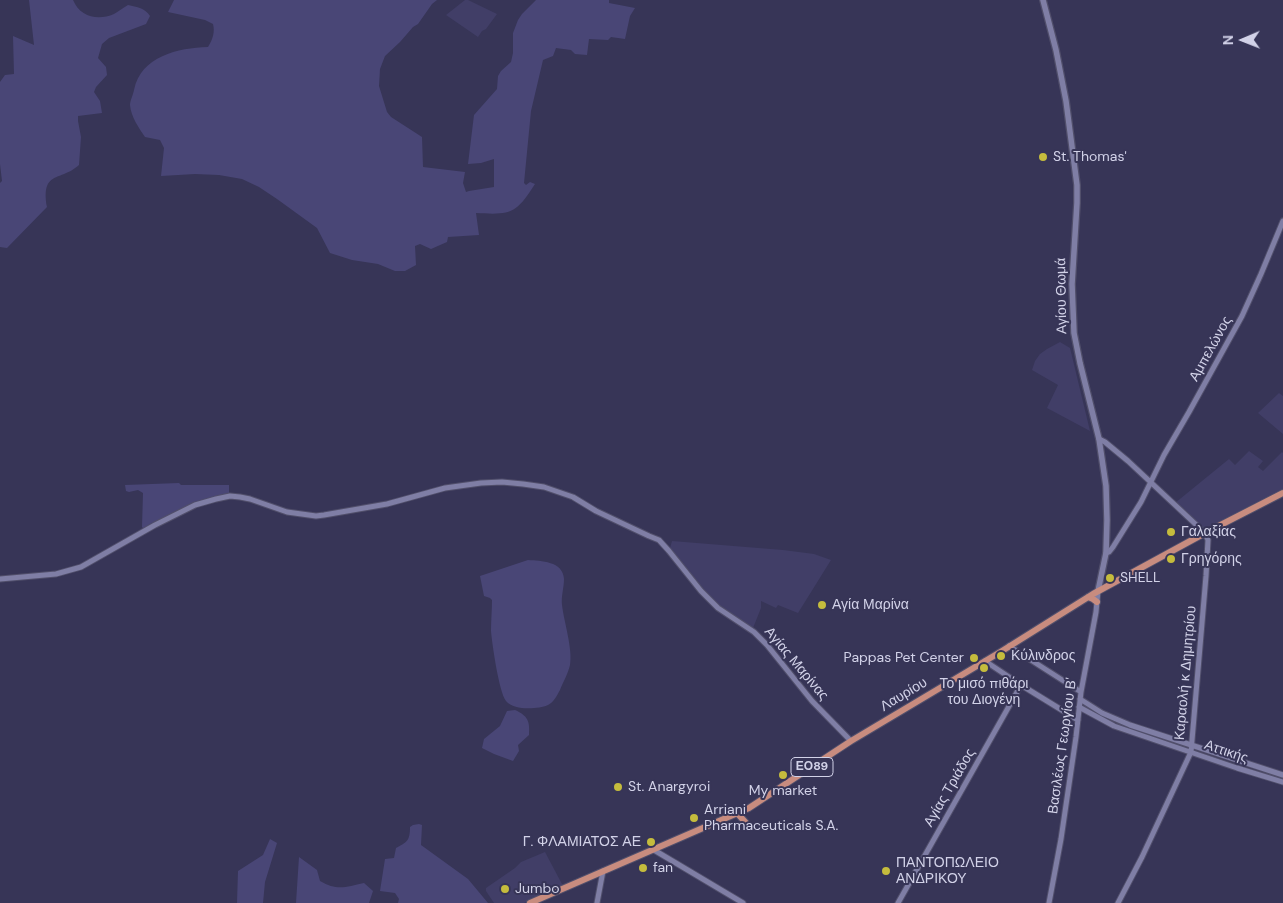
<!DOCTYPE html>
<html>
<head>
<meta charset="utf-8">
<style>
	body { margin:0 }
	#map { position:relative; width:1283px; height:903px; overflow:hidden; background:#373557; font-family:"DM Sans",sans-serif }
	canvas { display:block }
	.north { position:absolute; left:1218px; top:15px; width:50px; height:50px; -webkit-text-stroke:4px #373557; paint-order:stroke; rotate:269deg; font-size:14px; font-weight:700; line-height:20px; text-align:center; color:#d2d2e8 }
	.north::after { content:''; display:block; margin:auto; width:18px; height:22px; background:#d2d2e8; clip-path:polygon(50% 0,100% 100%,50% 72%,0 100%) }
</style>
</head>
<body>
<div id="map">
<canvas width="1283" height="903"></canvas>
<div class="north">N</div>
</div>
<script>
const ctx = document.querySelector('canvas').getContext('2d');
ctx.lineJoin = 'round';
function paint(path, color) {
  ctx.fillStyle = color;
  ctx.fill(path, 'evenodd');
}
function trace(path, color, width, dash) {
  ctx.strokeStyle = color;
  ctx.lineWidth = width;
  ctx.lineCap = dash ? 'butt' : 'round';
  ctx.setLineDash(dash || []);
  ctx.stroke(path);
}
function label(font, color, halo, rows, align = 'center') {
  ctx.font = font + ' "DM Sans",sans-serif';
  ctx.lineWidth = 4;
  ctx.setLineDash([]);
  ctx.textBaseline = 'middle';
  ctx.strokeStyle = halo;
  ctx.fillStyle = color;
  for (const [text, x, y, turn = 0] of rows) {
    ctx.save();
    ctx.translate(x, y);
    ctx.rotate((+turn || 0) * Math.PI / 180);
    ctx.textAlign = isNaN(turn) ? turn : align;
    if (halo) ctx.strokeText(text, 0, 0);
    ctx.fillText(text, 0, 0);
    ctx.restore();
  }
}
paint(new Path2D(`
	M 465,0 L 468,0 L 497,14 L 486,29 L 482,31 L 478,37 L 446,15 Z
	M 1060,342 L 1070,348 L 1090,431 L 1047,408 L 1058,385 L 1032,370 L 1035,361 L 1040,354 L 1047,349 Z
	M 1279,393 L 1283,396 L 1283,434 L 1258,413 Z
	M 1249,451 L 1263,461 L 1258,467 L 1263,471 L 1282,452 L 1283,453 L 1283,490 L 1206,530 L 1175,503 L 1229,459 L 1235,465 Z
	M 672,541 L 783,550 L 814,554 L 831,560 L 798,613 L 778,605 L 776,608 L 761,601 L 761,608 L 753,628 L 717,604 L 702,588 L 670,548 Z
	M 545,852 L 563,886 L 524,903 L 494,903 L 486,891 L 486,888 L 515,868 L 521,862 Z`), '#413e67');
paint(new Path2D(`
	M 29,0 L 73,0 C 80,17 98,21 114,14 C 119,11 123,8 128,5 C 137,7 145,8 150,16 L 146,24 L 109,38 L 102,44 L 98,58 L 106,67 L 107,75 L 96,87 L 94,92 L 100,101 L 102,113 L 78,116 L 78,121 L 81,137 L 79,165 C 60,182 41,170 47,207 L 7,248 L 0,247 L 0,183 L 2,181 L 0,164 L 0,82 L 5,75 L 14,74 L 13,36 L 34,45 Z
	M 174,0 L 437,0 L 432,4 L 418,24 L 413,27 L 400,42 L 385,56 L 380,69 L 379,86 L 387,112 L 391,117 L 422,137 L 423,167 L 465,172 L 463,183 L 466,192 L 469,191 L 494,187 L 494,159 L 481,163 L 468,164 L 474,115 L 497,89 L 498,76 L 501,71 L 511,62 L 513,53 L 513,33 L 518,20 L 522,14 L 536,0 L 609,0 L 609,3 L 635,8 L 630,16 L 625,39 L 611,37 L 608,40 L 589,39 L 587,55 L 575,54 L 571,50 L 556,48 L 553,56 L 543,60 L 531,111 L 524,183 L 526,185 L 530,182 L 535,184 C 516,214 511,215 476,213 L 479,235 L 448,237 L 447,242 L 431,249 L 420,244 L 415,246 L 416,265 L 405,271 L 395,271 L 378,264 L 352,260 L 330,253 L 317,228 L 277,199 L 259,187 L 242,179 L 219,175 L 195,174 L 161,176 L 164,148 L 160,140 L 145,137 C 139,128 131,117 130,105 C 130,101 133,95 134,90 C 141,56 178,48 208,47 C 213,39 215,32 213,24 L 205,20 L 168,12 Z
	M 179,483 L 181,485 L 229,485 L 229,495 L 222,495 L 144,530 L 142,527 L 143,493 L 138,490 L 129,492 L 126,491 L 125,485 Z
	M 528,560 C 541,561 563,561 564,579 C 564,588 561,596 562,605 C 564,622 573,649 570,665 C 568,674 563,682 560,690 C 553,703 550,707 534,708 C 525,709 512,708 506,701 C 499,692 492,643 491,631 C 491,620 492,610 492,600 L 490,598 L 484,596 L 480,576 Z
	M 515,710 C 528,716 530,721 529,735 L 518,745 L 519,751 L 513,761 L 494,754 L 482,748 L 484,739 L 500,726 L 507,711 Z
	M 419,824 L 422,825 L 421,845 L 468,879 L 488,903 L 398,903 L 399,899 L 395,893 L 380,891 L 385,859 L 394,858 L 396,848 C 407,842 410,841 410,827 L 413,825 Z
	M 270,839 L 277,843 L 265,882 L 263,903 L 237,903 L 238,871 L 263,855 Z
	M 299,857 L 317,870 L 320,881 C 337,891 346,887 364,883 L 373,891 L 369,903 L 296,903 Z`), '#494676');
const tertiary = new Path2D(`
	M 1099,439 L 1105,442 L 1128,461 L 1205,533 L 1208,540 L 1206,576 L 1191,752 L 1142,857 L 1118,903
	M 1106,553 L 1109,552 L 1113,547 L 1141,502 L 1164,455 L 1189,412 L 1242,316 L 1261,274 L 1283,221
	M 0,579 L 56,574 L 81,567 L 155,525 L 195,505 L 216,499 L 230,496 L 240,497 L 250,499 L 287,512 L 316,516 L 324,515 L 387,504 L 445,488 L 481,483 L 502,482 L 523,484 L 544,487 L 573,497 L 596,511 L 649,536 L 659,540 L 669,551 L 701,591 L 718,608 L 754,632 L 767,645 L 812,701 L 851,741
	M 1009,646 L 1081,692
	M 985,661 L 1021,685 L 1078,720
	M 1080,699 L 1102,713 L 1130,725 L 1283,775
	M 1079,707 L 1114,726 L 1237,768 L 1283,782
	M 654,850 L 743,903
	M 597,903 L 603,871
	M 898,903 L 1021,685
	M 1049,903 L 1061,839 L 1076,737 L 1081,692 L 1096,612 L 1098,591`);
const secondary = new Path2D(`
	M 1043,0 L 1056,50 L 1066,101 L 1077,185 L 1077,203 L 1072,284 L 1074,333 L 1080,363 L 1099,439 L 1106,486 L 1107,520 L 1106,553 L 1098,591`);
const primary = new Path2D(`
	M 1088,597 L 1093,599 L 1097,602
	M 738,814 L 746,823
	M 530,903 L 749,808 L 851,741 L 1002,651 L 1093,594 L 1205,533 L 1283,493`);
trace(tertiary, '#514f6b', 7);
trace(secondary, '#514f6b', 8);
trace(primary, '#514f6b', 8);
trace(tertiary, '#7f7ea5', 5);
trace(secondary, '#7f7ea5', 5.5);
trace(primary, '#c88c7f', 6);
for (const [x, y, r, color] of [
	[1043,157,5,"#c5bc3d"],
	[1171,532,5,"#c5bc3d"],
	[1171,559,5,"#c5bc3d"],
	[1110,578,5,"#c5bc3d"],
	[822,605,5,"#c5bc3d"],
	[1001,656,5,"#c5bc3d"],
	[974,658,5,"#c5bc3d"],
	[984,668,5,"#c5bc3d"],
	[783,775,5,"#c5bc3d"],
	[618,787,5,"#c5bc3d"],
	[694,818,5,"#c5bc3d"],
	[651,842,5,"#c5bc3d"],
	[643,868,5,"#c5bc3d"],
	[886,871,5,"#c5bc3d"],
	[505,889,5,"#c5bc3d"]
]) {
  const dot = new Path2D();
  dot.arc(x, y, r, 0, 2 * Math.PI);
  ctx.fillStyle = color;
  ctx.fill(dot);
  trace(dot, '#373557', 2);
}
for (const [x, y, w] of [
	[812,767,42]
]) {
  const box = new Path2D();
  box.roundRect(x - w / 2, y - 9.5, w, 19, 4);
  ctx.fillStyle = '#373557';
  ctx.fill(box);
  trace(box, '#d2d2e8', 1);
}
label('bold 12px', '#d2d2e8', null, [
	["ΕΟ89",812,767]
]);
label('14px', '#d2d2e8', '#373557', [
	["St. Thomas'",1053,157],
	["Γαλαξίας",1181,532],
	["Γρηγόρης",1181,559],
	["SHELL",1120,578],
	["Αγία Μαρίνα",832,605],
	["Κύλινδρος",1011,656],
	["Pappas Pet Center",964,658,"right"],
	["Το μισό πιθάρι",984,684,"center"],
	["του Διογένη",984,700,"center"],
	["St. Anargyroi",628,787],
	["My market",783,791,"center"],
	["Arriani",704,810],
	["Pharmaceuticals S.A.",704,826],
	["Γ. ΦΛΑΜΙΑΤΟΣ ΑΕ",641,842,"right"],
	["ΠΑΝΤΟΠΩΛΕΙΟ",896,863],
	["ΑΝΔΡΙΚΟΥ",896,879],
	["fan",653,868],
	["Jumbo",515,889]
], 'left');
label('14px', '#d2d2e8', '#373557', [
	["Αγίου Θωμά",1062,296,-91],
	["Αμπελώνος",1211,349,-61],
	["Αγίας Μαρίνας",796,664,50],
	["Καραολή κ Δημητρίου",1186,673,-85],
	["Λαυρίου",904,695,-31],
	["Βασιλέως Γεωργίου Β'",1063,746,-82],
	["Αττικής",1226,752,19],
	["Αγίας Τριάδος",950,788,-60]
]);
</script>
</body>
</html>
